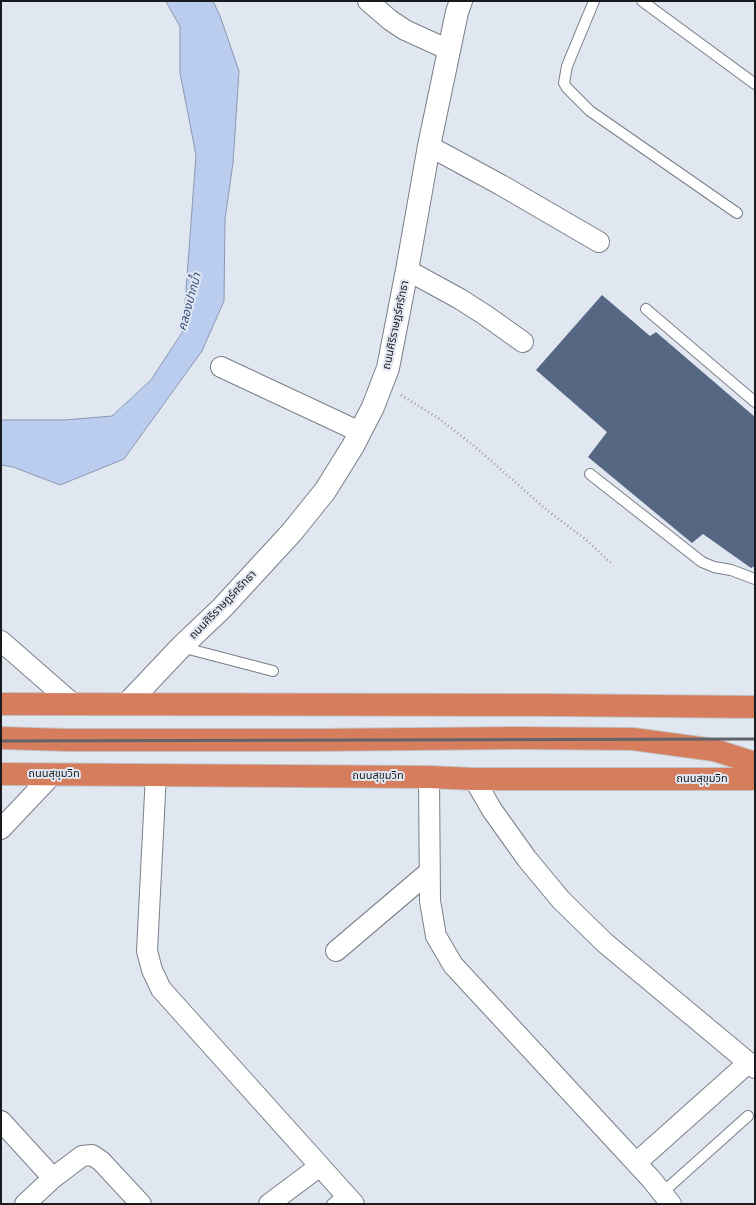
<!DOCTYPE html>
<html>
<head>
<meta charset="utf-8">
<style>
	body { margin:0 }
	#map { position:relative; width:756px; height:1205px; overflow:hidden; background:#e1e7f1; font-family:Arial,sans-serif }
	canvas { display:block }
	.frame { position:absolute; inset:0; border:2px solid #181a1e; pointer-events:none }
</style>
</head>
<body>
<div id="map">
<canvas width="756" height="1205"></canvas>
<div class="frame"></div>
</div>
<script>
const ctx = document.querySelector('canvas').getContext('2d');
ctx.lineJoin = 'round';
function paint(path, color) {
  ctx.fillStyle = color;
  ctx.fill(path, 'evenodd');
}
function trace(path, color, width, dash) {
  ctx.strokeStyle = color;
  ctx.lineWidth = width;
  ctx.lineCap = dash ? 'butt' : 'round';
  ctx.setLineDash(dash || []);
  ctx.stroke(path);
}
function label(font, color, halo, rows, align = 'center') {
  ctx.font = font + ' Arial,"Noto Sans Thai",sans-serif';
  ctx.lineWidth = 4;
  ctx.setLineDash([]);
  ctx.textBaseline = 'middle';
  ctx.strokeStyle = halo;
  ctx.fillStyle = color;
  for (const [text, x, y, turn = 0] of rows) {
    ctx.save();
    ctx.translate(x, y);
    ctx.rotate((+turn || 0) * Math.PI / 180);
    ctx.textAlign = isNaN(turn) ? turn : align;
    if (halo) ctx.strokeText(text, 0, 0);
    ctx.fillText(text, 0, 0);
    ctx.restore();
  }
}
const water = new Path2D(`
	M 166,1 L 213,1 L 220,16 L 239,71 L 233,163 L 225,219 L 224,301 L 202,351 L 124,459 L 60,485 L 13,467 L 1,465 L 1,420 L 64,420 L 112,416 L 151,380 L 183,331 L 196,155 L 180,73 L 180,27 Z`);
paint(water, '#bbcdef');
trace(water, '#8a97b0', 1);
paint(new Path2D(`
	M 602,295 L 650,336 L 656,332 L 755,417 L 755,566 L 751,568 L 703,534 L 692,543 L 588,457 L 607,432 L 536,370 Z`), '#556783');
const lane = new Path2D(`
	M 594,1 L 567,66 L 564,83 L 567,88 L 590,111 L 737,213
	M 642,1 L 755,84
	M 646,309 L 755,402
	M 590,474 L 702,562 L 714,567 L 731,570 L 755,579
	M 181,647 L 273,671
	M 662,1193 L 748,1116
	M 332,1204 L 345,1193`);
const street = new Path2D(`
	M 368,1 L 390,20 L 405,30 L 449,50
	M 429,146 L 501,185 L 599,242
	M 407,270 L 460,299 L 485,315 L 523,342
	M 221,367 L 360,432
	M 1,641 L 73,704
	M 156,774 L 147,951 L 152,970 L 161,989 L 354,1204
	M 429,777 L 430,901 L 436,936 L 453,965 L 651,1179 L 671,1204
	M 474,779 L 492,810 L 527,859 L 561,900 L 605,943 L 755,1068
	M 1,829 L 53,774
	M 336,951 L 429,872
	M 1,1121 L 53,1178
	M 636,1163 L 748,1063
	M 25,1204 L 53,1178 L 82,1156 L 92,1155 L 101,1161 L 141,1204
	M 269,1204 L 320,1166`);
const secondary = new Path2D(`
	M 127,704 L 181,647 L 222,608 L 292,532 L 325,491 L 353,446 L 373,407 L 388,368 L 407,270 L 429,146 L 457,12 L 461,1`);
const highway = new Path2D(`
	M 1,704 L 552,705 L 755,707
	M 1,738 L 68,740 L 315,740 L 517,738 L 633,739 L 714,750 L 755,763
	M 1,774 L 429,777 L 474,779 L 755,779`);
trace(lane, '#797f88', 12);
trace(street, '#797f88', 22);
trace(secondary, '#797f88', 24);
trace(highway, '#c3c3c4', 24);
trace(new Path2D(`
	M 401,395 L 438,418 L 473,445 L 548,511 L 584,538 L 611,563`), '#9599a1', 2.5, [1, 3]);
trace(lane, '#fff', 10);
trace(street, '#fff', 20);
trace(secondary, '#fff', 22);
trace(highway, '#d67d5d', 22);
trace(new Path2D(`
	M 1,741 L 755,739`), '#60646a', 3);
label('11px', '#181a1e', '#e1e7f1', [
	["ถนนศิริราษฎร์ศรัทธา",396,325,-78],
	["ถนนศิริราษฎร์ศรัทธา",223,605,-46],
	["ถนนสุขุมวิท",54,774],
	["ถนนสุขุมวิท",378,776],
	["ถนนสุขุมวิท",702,779]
]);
label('italic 12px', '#344c79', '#e1e7f1', [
	["คลองปากน้ำ",190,302,-75]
]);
</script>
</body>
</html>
